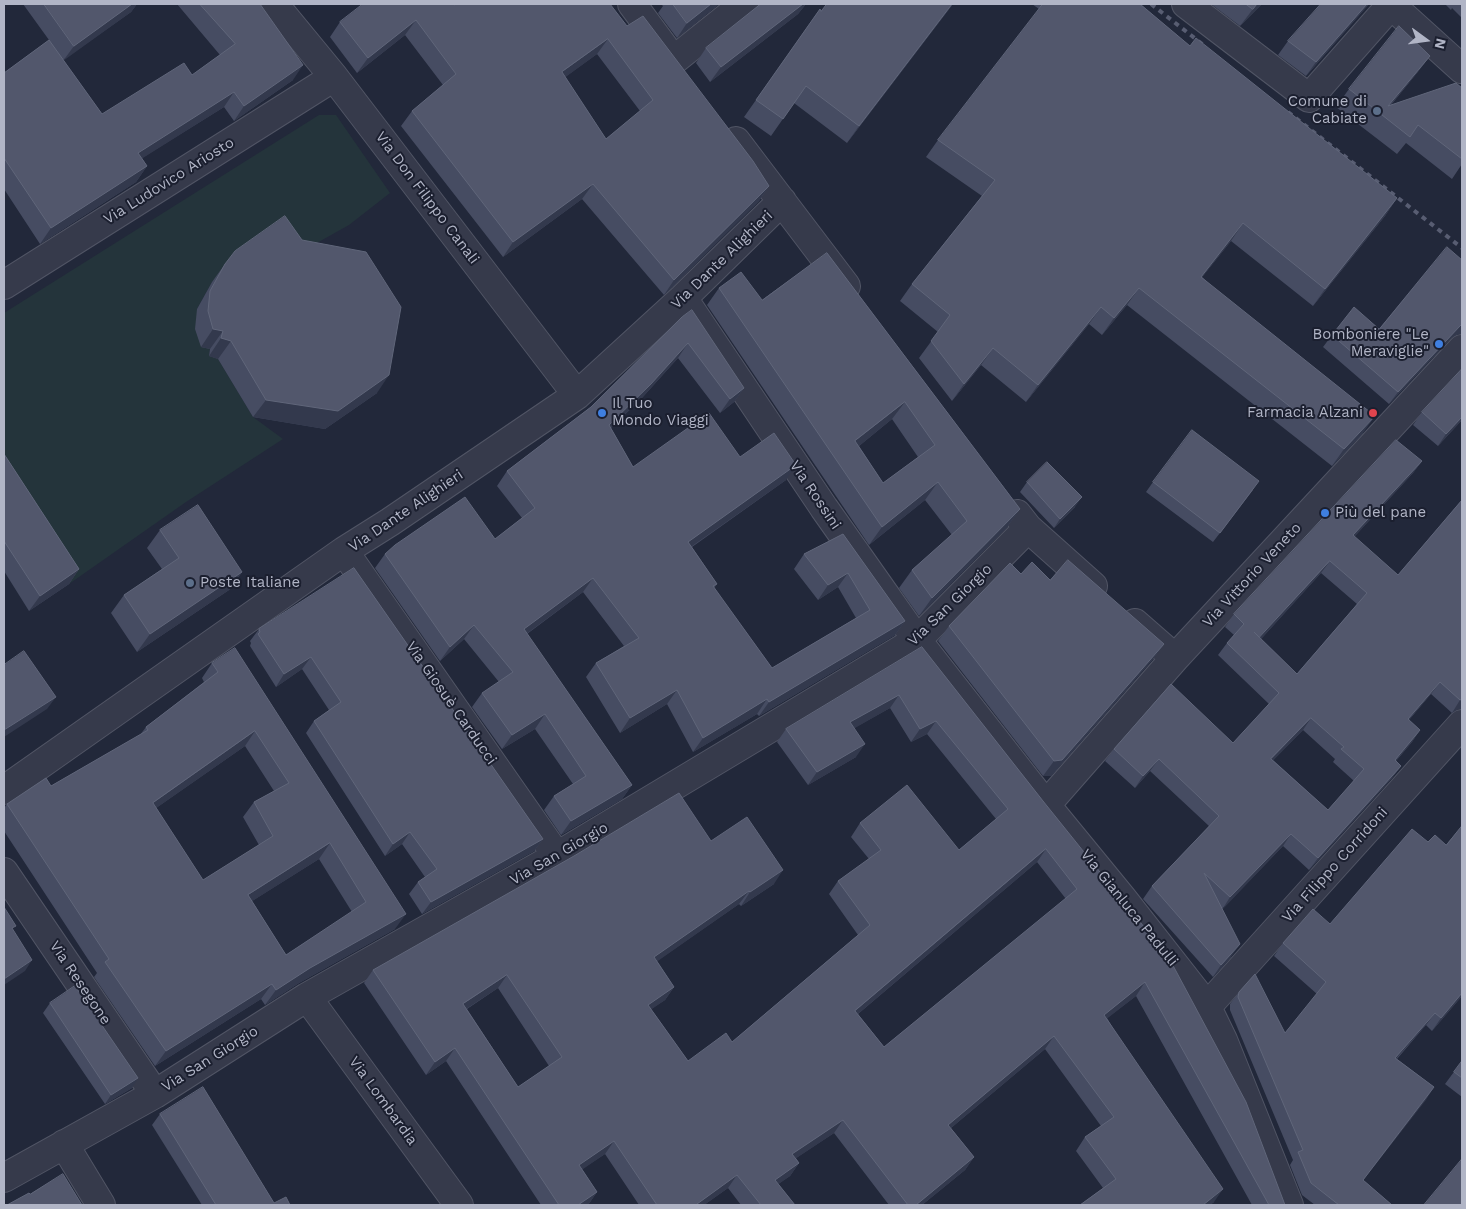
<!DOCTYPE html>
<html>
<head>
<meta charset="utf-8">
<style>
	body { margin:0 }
	#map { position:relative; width:1466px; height:1209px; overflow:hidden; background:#22283a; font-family:"Work Sans",sans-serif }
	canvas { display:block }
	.frame { position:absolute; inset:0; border:5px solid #b1b5c6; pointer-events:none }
	.north { position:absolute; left:1401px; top:15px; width:50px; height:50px; -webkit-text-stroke:4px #1b1f2f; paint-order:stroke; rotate:104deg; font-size:14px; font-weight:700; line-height:20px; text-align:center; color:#b1b5c6 }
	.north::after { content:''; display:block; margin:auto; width:18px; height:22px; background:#b1b5c6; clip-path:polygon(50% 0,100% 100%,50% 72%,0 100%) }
</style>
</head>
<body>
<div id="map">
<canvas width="1466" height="1209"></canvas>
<div class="frame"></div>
<div class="north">N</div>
</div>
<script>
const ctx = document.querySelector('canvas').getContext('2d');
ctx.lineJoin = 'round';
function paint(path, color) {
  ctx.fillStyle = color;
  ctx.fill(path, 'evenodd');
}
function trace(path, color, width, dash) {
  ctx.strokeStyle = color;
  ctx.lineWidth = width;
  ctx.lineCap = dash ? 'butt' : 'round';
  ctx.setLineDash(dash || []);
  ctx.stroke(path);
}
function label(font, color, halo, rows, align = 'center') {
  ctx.font = font + ' "Work Sans",sans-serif';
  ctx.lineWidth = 4;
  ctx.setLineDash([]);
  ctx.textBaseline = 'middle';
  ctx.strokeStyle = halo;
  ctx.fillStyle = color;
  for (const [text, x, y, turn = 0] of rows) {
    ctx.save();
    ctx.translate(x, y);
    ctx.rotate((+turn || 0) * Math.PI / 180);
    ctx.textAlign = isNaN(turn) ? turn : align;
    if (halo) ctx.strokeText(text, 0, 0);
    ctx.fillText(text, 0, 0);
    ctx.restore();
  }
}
paint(new Path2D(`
	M 319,115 L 336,115 L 390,193 L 349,225 L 290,258 L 212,282 L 197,309 L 210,349 L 209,356 L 218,359 L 253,417 L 283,439 L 186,502 L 69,584 L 4,484 L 4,313 Z`), '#24343b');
const minor = new Path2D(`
	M 274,4 L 334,77 L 577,395
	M 632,4 L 664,47
	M 1186,4 L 1309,98 L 1391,5
	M 1390,4 L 1462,69
	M 674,60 L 744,4
	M 736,141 L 846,286
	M 4,285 L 334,77
	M 683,298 L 824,508 L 917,640 L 1046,805 L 1123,899 L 1206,1005 L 1223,1040 L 1289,1205
	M 1017,514 L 1028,528 L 1093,586
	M 344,551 L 557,856
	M 1135,623 L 1175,658
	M 4,790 L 344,551 L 390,522 L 577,395 L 683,298 L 782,201
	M 1046,805 L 1175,658 L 1462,349
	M 4,872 L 155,1094
	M 307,997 L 459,1205
	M 1206,1005 L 1213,1000 L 1462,724
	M 64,1144 L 101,1205
	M 4,1178 L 155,1094 L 307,997 L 557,856 L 917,640 L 1028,528`);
trace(minor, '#515565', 30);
trace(minor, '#363a4b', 28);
trace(new Path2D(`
	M 1151,4 L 1206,47
	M 1288,112 L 1462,248`), '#585d72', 4, [5, 5]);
paint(new Path2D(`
	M 23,4 L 137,4 L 131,12 L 63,60 L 102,114 L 192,75 L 220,55 L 177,4 L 260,4 L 293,80 L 234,121 L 224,107 L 142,158 L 147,166 L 136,182 L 40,244 L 4,189 L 4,73 L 49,40 Z
	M 661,4 L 719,4 L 677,38 L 658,13 L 663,6 Z
	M 759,4 L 806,4 L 798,14 L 710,82 L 696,63 L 706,48 L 759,5 Z
	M 827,4 L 953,4 L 847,143 L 794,103 L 771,136 L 744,117 L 820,9 L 821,11 Z
	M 1032,4 L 1140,4 L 1190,46 L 1397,198 L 1385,216 L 1313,306 L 1231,241 L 1202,277 L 1363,433 L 1332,466 L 1127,305 L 1102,335 L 1089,324 L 1026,402 L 981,365 L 952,401 L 919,358 L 938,332 L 900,301 L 912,284 L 982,196 L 926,157 L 938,140 L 1039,9 Z
	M 1211,4 L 1262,4 L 1240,26 Z
	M 1369,4 L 1306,76 L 1278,55 L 1288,41 Z
	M 1445,4 L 1462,4 L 1462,18 L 1452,8 L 1451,10 Z
	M 454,5 L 627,26 L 769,186 L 759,201 L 664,295 L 582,199 L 503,257 L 401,126 L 412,111 L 443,85 L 405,35 L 357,73 L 330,37 L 340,22 ZM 597,54 L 640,111 L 606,139 L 565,77 Z
	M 1430,56 L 1417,73 L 1391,105 L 1462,88 L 1462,164 L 1452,179 L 1406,143 L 1397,154 L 1336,107 L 1349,89 Z
	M 827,253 L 1020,509 L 1007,527 L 919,616 L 899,588 L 912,570 L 952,535 L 925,500 L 869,545 L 707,305 L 719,288 L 762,300 ZM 892,419 L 918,457 L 883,483 L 859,446 Z
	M 1462,260 L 1462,334 L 1458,334 L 1451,338 L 1389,404 L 1323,347 L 1332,335 L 1379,329 Z
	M 225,264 L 377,393 L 325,429 L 253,417 L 218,359 L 209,356 L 210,349 L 201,347 L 195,329 L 197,309 L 212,282 Z
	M 682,317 L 744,388 L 734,402 L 720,413 L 678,358 L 641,399 L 611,428 L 633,467 L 740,457 L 786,480 L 692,547 L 717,584 L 714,588 L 772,668 L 856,618 L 838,587 L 818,600 L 794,569 L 804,554 L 843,534 L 905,621 L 895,635 L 759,716 L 757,714 L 693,752 L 667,704 L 620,733 L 586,677 L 596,663 L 624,646 L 583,592 L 527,634 L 632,785 L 622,799 L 561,835 L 544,810 L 554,796 L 573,784 L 535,729 L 502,749 L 472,707 L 482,693 L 499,682 L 464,639 L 440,661 L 375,568 L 385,554 L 495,539 L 522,518 L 497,486 L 507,471 L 591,407 Z
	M 1422,412 L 1462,420 L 1438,446 L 1413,425 Z
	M 4,454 L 79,569 L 69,584 L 29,611 L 4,571 Z
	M 1422,461 L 1413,473 L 1354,537 L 1398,575 L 1462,500 L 1462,709 L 1458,709 L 1452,713 L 1431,694 L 1409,720 L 1420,730 L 1412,742 L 1396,761 L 1401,766 L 1392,778 L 1309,870 L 1283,846 L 1222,909 L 1231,957 L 1213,977 L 1143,899 L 1152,886 L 1209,826 L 1150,771 L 1135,788 L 1105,761 L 1114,749 L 1233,743 L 1269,704 L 1218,655 L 1227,643 L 1234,635 L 1225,627 L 1234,614 ZM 1321,573 L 1357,604 L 1297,674 L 1261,639 ZM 1303,730 L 1335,759 L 1333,762 L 1354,781 L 1328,810 L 1273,760 Z
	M 1027,482 L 1075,507 L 1054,528 L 1020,492 Z
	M 1153,482 L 1253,490 L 1213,542 L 1146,492 Z
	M 160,530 L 242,572 L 229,590 L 137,652 L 111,613 L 124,595 L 162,569 L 147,548 Z
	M 354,568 L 543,839 L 534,851 L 422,914 L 409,894 L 418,882 L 425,877 L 402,844 L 385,856 L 306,733 L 314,721 L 329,710 L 302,669 L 276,687 L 250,646 L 251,643 L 250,641 L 259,629 Z
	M 1021,574 L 1050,580 L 1164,644 L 1153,659 L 1051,776 L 1043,776 L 938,641 L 949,626 Z
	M 922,647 L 1043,801 L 1285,1205 L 1252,1205 L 1136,996 L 1107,1018 L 1214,1202 L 1210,1205 L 1080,1205 L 1103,1188 L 1076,1151 L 1085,1137 L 1101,1126 L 1045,1049 L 951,1128 L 974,1157 L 965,1170 L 922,1205 L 889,1205 L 834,1133 L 796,1158 L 799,1163 L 790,1176 L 778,1184 L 795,1205 L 741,1205 L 728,1188 L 704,1205 L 639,1205 L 605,1154 L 582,1169 L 597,1192 L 588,1205 L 541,1205 L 446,1061 L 426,1075 L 364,983 L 373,970 L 711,841 L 774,884 L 741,906 L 739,904 L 657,961 L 674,987 L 665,1000 L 651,1009 L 688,1061 L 732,1042 L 858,935 L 829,894 L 838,881 L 869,859 L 851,837 L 860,823 L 959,850 L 996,819 L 927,734 L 911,742 L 890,708 L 854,728 L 856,757 L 808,785 L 777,742 L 786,729 ZM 1037,862 L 1066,899 L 884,1047 L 858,1014 ZM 498,988 L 549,1066 L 518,1087 L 467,1009 Z
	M 212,663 L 395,929 L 299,983 L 265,1005 L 261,999 L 155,1066 L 94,977 L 97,973 L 4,831 L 4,808 L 7,804 L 51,786 L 140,735 L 146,727 L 204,682 L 202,678 ZM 245,746 L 274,791 L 254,802 L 243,817 L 259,845 L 203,880 L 156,808 ZM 319,859 L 352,912 L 286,955 L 252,901 Z
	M 1462,826 L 1462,996 L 1432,1031 L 1426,1025 L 1397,1059 L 1434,1087 L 1363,1180 L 1392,1205 L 1315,1205 L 1302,1195 L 1290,1165 L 1293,1160 L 1230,1010 L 1230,1004 L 1239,992 L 1285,1033 L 1317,994 L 1274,956 L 1283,943 L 1330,924 L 1428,842 L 1446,845 Z
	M 50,1003 L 132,1088 L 105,1104 L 43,1013 Z
	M 1462,1061 L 1462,1097 L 1445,1084 Z
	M 160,1114 L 274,1203 L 290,1205 L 202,1205 L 152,1125 Z`), '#464c62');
paint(new Path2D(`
	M 132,4 L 137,4 L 131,12 L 63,61 L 74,46 Z
	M 711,4 L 719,4 L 677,38 L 687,23 Z
	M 803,4 L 806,4 L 798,14 L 710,82 L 721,67 Z
	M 952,4 L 953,4 L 847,143 L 859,126 Z
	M 1257,4 L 1262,4 L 1240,26 L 1253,9 Z
	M 1367,4 L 1369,4 L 1306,76 L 1316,62 Z
	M 416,20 L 405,35 L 357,73 L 368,58 Z
	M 608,39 L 597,54 L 552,87 L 562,72 Z
	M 1430,56 L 1417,73 L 1382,115 L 1388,106 Z
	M 303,65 L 293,80 L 234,121 L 244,106 Z
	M 234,92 L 224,107 L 127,168 L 138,153 Z
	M 147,166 L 136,182 L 40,244 L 51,228 Z
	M 593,184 L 582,199 L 503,257 L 513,242 Z
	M 769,186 L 759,201 L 664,295 L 674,280 Z
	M 1397,198 L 1385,216 L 1313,306 L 1325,289 Z
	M 1243,223 L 1231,241 L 1189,294 L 1201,277 Z
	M 1139,288 L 1127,305 L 1102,335 L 1114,318 Z
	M 1101,307 L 1089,324 L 1026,402 L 1038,385 Z
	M 1462,324 L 1462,334 L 1458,334 L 1451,338 L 1389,404 L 1398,392 L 1460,326 Z
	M 213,329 L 223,331 L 210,349 L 201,347 Z
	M 221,338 L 231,341 L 218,359 L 209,356 Z
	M 688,343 L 678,358 L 641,399 L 599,439 L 609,425 Z
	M 993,348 L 981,365 L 952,401 L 964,384 Z
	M 389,375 L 377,393 L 325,429 L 253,417 L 266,400 Z
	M 744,388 L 734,402 L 720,413 L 730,399 Z
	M 905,402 L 892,419 L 843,459 L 855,441 Z
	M 1375,416 L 1363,433 L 1332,466 L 1344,449 Z
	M 1462,417 L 1462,420 L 1438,446 L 1446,434 Z
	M 1422,461 L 1413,473 L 1344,548 L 1353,535 Z
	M 796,465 L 786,480 L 678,556 L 688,542 Z
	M 938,482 L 925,500 L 869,545 L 882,527 Z
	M 1082,497 L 1075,507 L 1054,528 L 1060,519 Z
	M 1020,509 L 1007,527 L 919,616 L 932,598 Z
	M 1330,561 L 1321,573 L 1251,650 L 1259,637 Z
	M 79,569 L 69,584 L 29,611 L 40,596 Z
	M 242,572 L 229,590 L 137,652 L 150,634 Z
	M 848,573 L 838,587 L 818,600 L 828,585 Z
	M 593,578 L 583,592 L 514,643 L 524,629 Z
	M 905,621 L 895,635 L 759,716 L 769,702 Z
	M 474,625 L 464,639 L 440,661 L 450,647 Z
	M 1164,644 L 1153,659 L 1051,776 L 1043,776 L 1054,761 Z
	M 311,657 L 302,669 L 276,687 L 284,674 Z
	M 1440,682 L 1431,694 L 1399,731 L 1408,719 Z
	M 677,690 L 667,704 L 620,733 L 630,718 Z
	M 899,695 L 890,708 L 841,736 L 850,722 Z
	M 56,697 L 47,709 L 4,737 L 4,730 Z
	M 767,699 L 757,714 L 693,752 L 703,738 Z
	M 1462,699 L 1462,709 L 1458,709 L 1452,713 L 1460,700 Z
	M 545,714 L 535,729 L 502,749 L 512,735 Z
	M 1311,718 L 1303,730 L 1263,771 L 1271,759 Z
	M 936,721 L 927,734 L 911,742 L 920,729 Z
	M 1420,730 L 1412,742 L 1386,772 L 1395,760 Z
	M 255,731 L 245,746 L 142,818 L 153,803 Z
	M 865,744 L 856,757 L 808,785 L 817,772 Z
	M 1159,759 L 1150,771 L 1135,788 L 1143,776 Z
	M 1401,766 L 1392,778 L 1309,870 L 1318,858 Z
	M 632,785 L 622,799 L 561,835 L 571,821 Z
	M 410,832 L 402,844 L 385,856 L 393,844 Z
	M 1291,834 L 1283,846 L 1222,910 L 1230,897 Z
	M 543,839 L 534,851 L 422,914 L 431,902 Z
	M 330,843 L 319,859 L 238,910 L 248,895 Z
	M 1046,849 L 1037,862 L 846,1024 L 855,1011 Z
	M 783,870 L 774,884 L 741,906 L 750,892 Z
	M 749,891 L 739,904 L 645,970 L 654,957 Z
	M 406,914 L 395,929 L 299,983 L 265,1005 L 276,990 L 310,968 Z
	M 1240,944 L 1231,957 L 1213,977 L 1221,965 Z
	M 32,960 L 25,971 L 4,985 L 4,979 Z
	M 507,975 L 498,988 L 454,1017 L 463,1004 Z
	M 1145,982 L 1136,996 L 1095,1028 L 1104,1015 Z
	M 272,984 L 261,999 L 155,1066 L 166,1051 Z
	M 674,987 L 665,1000 L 639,1018 L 648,1005 Z
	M 1462,993 L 1462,996 L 1432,1031 L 1441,1018 Z
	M 1435,1013 L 1426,1025 L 1386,1070 L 1395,1058 Z
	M 1054,1036 L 1045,1049 L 939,1138 L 948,1125 Z
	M 455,1048 L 446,1061 L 426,1075 L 435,1062 Z
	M 138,1078 L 132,1088 L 105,1104 L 111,1095 Z
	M 1434,1087 L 1426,1100 L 1354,1192 L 1363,1180 Z
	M 843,1120 L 834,1133 L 783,1167 L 792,1154 Z
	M 614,1141 L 605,1154 L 570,1178 L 579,1165 Z
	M 974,1157 L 965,1170 L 922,1205 L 916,1205 Z
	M 799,1163 L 790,1176 L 766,1193 L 775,1180 Z
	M 737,1175 L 728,1188 L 704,1205 L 696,1205 Z
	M 1223,1189 L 1214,1202 L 1210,1205 L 1203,1205 Z
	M 597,1192 L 588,1205 L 578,1205 Z`), '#33394d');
const building = new Path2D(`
	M 44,4 L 132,4 L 74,46 Z
	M 200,4 L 260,4 L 303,65 L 244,106 L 234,92 L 138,153 L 147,166 L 51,228 L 4,158 L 4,73 L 49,40 L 102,114 L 184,63 L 192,75 L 235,44 Z
	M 363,4 L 453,4 L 454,5 L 456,4 L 610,4 L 627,26 L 643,16 L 753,161 L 769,186 L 674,280 L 593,184 L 513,242 L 412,111 L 456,74 L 416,20 L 368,58 L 340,22 ZM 608,39 L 653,100 L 606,139 L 562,72 Z
	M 673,4 L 711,4 L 687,23 Z
	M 761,4 L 803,4 L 721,67 L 706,48 Z
	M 827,4 L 952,4 L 859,126 L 806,86 L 783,119 L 756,100 L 820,9 L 821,11 Z
	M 1043,4 L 1140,4 L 1190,46 L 1196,38 L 1397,198 L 1325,289 L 1243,223 L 1201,277 L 1375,416 L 1344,449 L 1139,288 L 1114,318 L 1101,307 L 1038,385 L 993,348 L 964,384 L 931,341 L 950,315 L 912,284 L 995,180 L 938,140 Z
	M 1246,4 L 1257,4 L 1253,9 Z
	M 1321,4 L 1367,4 L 1316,62 L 1288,41 Z
	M 1399,26 L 1430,56 L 1388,106 L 1456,83 L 1462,88 L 1462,159 L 1418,125 L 1410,137 L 1349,89 Z
	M 285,216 L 302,240 L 366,252 L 401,307 L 389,375 L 338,411 L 266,400 L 231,341 L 221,338 L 223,331 L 213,329 L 208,311 L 210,291 L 225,264 L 235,251 Z
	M 1447,247 L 1462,260 L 1462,324 L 1460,326 L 1398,392 L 1332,335 L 1354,307 L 1379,329 Z
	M 827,253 L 1020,509 L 932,598 L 912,570 L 967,521 L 938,482 L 882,527 L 719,288 L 741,272 L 762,300 ZM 905,402 L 935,445 L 883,483 L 855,441 Z
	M 692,310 L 744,388 L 730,399 L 688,343 L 651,384 L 609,425 L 633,467 L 709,413 L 740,457 L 774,433 L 796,465 L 688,542 L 717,584 L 713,586 L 772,668 L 870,610 L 848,573 L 828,585 L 804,554 L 843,534 L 905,621 L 769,702 L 767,699 L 703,738 L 677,690 L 630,718 L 596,663 L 639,638 L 593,578 L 524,629 L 632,785 L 571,821 L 554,796 L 586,776 L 545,714 L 512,735 L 482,693 L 513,672 L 474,625 L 450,647 L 385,554 L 395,545 L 465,497 L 495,539 L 535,508 L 507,471 L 591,407 L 682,317 Z
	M 1462,369 L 1462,417 L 1446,434 L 1422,412 Z
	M 1192,430 L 1259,481 L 1220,533 L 1153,482 Z
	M 1396,440 L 1422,461 L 1353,535 L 1398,575 L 1462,500 L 1462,699 L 1460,700 L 1440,682 L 1408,719 L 1420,730 L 1395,760 L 1401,766 L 1318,858 L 1291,834 L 1230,897 L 1204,873 L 1240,944 L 1221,965 L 1152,886 L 1219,816 L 1159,759 L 1143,776 L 1114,749 L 1171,684 L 1233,743 L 1279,693 L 1227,643 L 1244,624 L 1234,614 ZM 1330,561 L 1367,593 L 1297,674 L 1254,632 L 1259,637 ZM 1311,718 L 1344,747 L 1341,749 L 1364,769 L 1328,810 L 1271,759 Z
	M 4,454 L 79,569 L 40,596 L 4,541 Z
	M 1047,462 L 1082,497 L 1060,519 L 1027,482 Z
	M 198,505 L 242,572 L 150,634 L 124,595 L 179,558 L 160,530 Z
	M 1068,560 L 1164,644 L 1062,760 L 1054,761 L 949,626 L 1010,563 L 1021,574 L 1032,562 L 1050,580 Z
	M 354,568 L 543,839 L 431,902 L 418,882 L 437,869 L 410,832 L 393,844 L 314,721 L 341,702 L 311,657 L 284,674 L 258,634 L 260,632 L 259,629 Z
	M 922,647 L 1043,801 L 1169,958 L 1246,1102 L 1285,1205 L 1269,1205 L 1145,982 L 1104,1015 L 1223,1189 L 1203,1205 L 1080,1205 L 1116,1179 L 1085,1137 L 1114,1117 L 1054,1036 L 948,1125 L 974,1157 L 916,1205 L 908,1205 L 843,1120 L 792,1154 L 799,1163 L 775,1180 L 795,1205 L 761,1205 L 737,1175 L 697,1204 L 698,1205 L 657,1205 L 614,1141 L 579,1165 L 597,1192 L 578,1205 L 559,1205 L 455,1048 L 435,1062 L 373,970 L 574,856 L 679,793 L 711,841 L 747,817 L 783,870 L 750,892 L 749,891 L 654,957 L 674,987 L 648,1005 L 688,1061 L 726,1033 L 732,1042 L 870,925 L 838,881 L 881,850 L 860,823 L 907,785 L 959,850 L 1008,809 L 936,721 L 920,729 L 899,695 L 850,722 L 865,744 L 817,772 L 786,729 ZM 1046,849 L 1077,889 L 884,1047 L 855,1011 ZM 507,975 L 562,1057 L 518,1087 L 463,1004 Z
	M 235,648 L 406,914 L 310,968 L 276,990 L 272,984 L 166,1051 L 105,962 L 109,959 L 7,804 L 46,778 L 51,786 L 148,730 L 146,727 L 218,672 L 212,663 ZM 255,731 L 289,783 L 254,802 L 273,836 L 203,880 L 153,803 ZM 330,843 L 366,902 L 286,955 L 248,895 Z
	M 24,651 L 56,697 L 4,730 L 4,665 Z
	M 1462,826 L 1462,993 L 1441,1018 L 1435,1013 L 1395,1058 L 1434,1087 L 1363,1180 L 1392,1205 L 1345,1205 L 1344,1204 L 1343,1205 L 1339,1205 L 1311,1183 L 1298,1152 L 1303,1150 L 1238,997 L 1239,992 L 1255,974 L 1285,1033 L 1326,982 L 1283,943 L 1313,909 L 1330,924 L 1412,829 L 1428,842 L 1435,835 L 1446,845 Z
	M 4,907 L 16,926 L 12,928 L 32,960 L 4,979 Z
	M 75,986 L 138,1078 L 111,1095 L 50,1003 Z
	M 1462,1061 L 1462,1078 L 1454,1072 Z
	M 203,1087 L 274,1203 L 286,1197 L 290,1205 L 216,1205 L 160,1114 Z
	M 1462,1159 L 1462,1205 L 1424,1205 Z
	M 63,1174 L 82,1205 L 7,1205 L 29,1193 L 30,1194 Z`);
paint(building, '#52576c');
trace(building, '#60667a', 1);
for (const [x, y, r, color] of [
	[1377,111,5,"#5c6f8a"],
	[1439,344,5,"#3f7fe0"],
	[602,413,5,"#3f7fe0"],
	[1373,413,5,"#e0444e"],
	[1325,513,5,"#3f7fe0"],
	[190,583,5,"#5c6f8a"]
]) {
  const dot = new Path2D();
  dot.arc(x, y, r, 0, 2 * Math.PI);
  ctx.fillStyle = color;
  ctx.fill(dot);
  trace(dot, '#1b1f2f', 2);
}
label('15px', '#b1b5c6', '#1b1f2f', [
	["Comune di",1367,102],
	["Cabiate",1367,119],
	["Bomboniere \"Le",1429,335],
	["Meraviglie\"",1429,352],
	["Il Tuo",612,404,"left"],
	["Mondo Viaggi",612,421,"left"],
	["Farmacia Alzani",1363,413],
	["Più del pane",1335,513,"left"],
	["Poste Italiane",200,583,"left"]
], 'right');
label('15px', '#b1b5c6', '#1b1f2f', [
	["Via Ludovico Ariosto",169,181,-32],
	["Via Don Filippo Canali",427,198,53],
	["Via Dante Alighieri",722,260,-44],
	["Via Rossini",815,495,56],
	["Via Dante Alighieri",406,511,-34],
	["Via Vittorio Veneto",1252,575,-47],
	["Via San Giorgio",950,605,-44],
	["Via Giosuè Carducci",451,703,55],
	["Via San Giorgio",559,854,-30],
	["Via Filippo Corridoni",1335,865,-48],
	["Via Gianluca Padulli",1129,908,51],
	["Via Resegone",80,983,56],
	["Via San Giorgio",210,1059,-32],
	["Via Lombardia",383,1101,54]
]);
</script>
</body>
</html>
